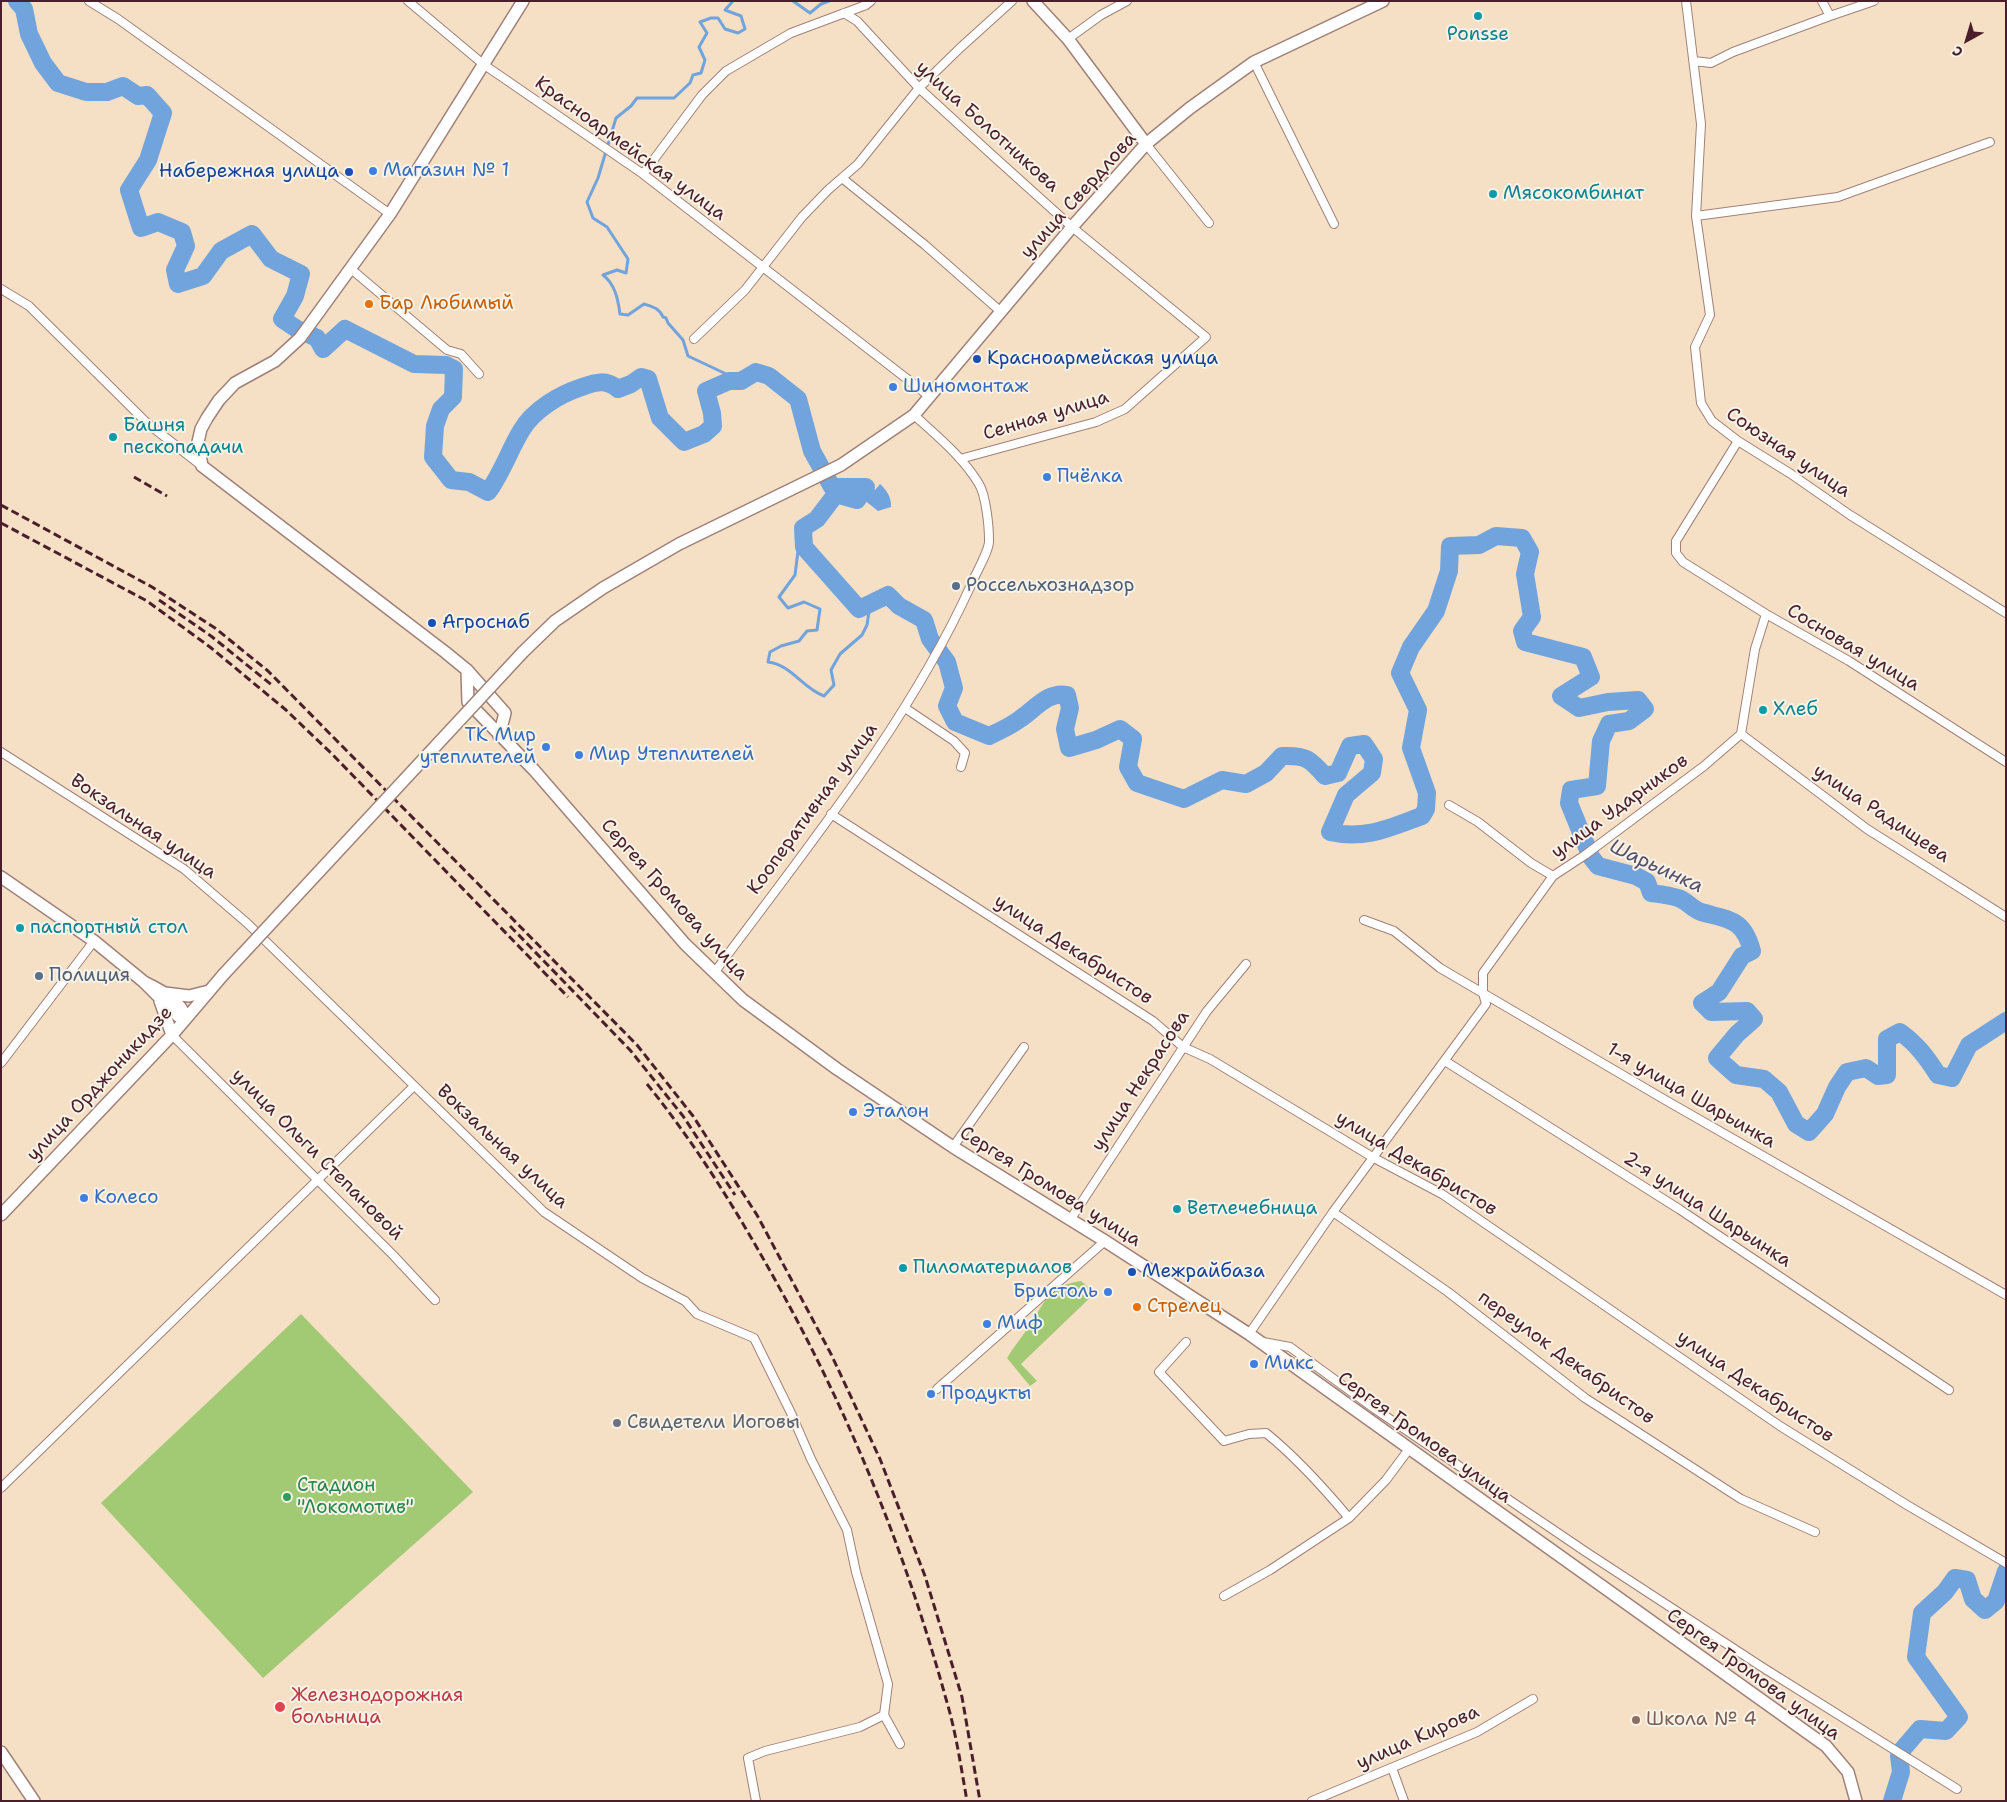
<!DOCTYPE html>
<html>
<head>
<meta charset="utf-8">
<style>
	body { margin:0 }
	#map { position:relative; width:2007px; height:1802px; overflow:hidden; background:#f5e0c6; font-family:"Shantell Sans",sans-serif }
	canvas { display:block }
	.frame { position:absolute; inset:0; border:2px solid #4a1f2b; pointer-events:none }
	.north { position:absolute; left:1942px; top:15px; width:50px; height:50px; -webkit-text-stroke:4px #f7f3e8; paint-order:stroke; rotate:219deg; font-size:14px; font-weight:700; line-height:20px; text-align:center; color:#4a1f2b }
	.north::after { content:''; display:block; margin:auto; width:18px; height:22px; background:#4a1f2b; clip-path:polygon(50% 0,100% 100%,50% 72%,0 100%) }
</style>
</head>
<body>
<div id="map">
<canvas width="2007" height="1802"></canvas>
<div class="frame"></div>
<div class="north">С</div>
</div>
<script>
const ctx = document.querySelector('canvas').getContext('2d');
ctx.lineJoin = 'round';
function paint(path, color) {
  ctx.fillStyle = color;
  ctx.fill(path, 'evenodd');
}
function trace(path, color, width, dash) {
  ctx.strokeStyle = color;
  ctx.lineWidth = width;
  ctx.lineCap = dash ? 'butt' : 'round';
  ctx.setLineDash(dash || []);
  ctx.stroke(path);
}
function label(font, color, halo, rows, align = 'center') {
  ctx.font = font + ' "Shantell Sans",sans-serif';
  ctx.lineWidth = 4;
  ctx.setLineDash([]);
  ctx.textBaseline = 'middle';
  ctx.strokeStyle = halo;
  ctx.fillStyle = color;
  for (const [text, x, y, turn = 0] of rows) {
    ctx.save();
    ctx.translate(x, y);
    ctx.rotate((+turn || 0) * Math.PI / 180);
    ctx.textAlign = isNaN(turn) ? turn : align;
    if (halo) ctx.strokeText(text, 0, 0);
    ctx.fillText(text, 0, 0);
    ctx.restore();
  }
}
paint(new Path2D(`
	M 1081,1281 L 1095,1293 L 1021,1364 L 1037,1381 L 1030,1386 L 1007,1358 C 1014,1346 1023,1336 1030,1325 C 1046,1300 1049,1286 1081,1281 Z
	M 301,1314 L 473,1492 L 263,1678 L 101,1503 Z`), '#a2c974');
paint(new Path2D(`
	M 880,484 C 886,489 892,498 891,507 L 878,511 L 858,495 L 860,489 L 868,486 L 875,490 Z`), '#71a4dd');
trace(new Path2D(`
	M 733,1 L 725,10 L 741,16 L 745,29 L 738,33 L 725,29 L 718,18 L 711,18 L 700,22 L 707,33 L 699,47 L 705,60 L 701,73 L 693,75 L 690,83 L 674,98 L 637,98 L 631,106 L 616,118 L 598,178 L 587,202 L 593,218 L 607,227 L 628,259 L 626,273 L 617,270 L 603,275 C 615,284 618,299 620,314 L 628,315 L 644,304 C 653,307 659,308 663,317 L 666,318 L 668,323 L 683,340 L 688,356 L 741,381
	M 793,1 L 810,13 L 821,4 L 829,1
	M 803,528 L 800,535 L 795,575 L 779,597 L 788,608 L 804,602 L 820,609 L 817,630 L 807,631 L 799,641 L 781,646 L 770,652 L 768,662 C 792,665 803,689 824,696 L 834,685 L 831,670 L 840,654 L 862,635 L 867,625 L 870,605`), '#71a4dd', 3);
trace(new Path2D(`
	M 17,1 L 24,9 L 29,34 L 43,63 L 58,83 L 86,92 L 107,92 L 123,86 L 138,96 L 147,95 L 163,113 L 148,160 L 129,190 L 141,228 L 158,222 L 182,232 L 186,246 L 175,270 L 178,284 L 203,276 L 221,251 L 252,234 L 271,259 L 301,274 L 295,296 L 282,319 L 297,329 L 317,338 L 323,349 L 345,329 L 414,364 L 446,365 L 454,369 L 453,397 L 441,409 L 435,426 L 433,457 L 451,480 L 469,482 L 488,492 C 502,473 509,451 521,431 C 533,410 560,394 582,387 C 596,382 606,379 618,389 L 631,384 L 641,377 L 648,379 L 660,418 L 684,442 L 704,434 L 713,426 L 712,413 L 706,391 L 729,381 L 741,381 L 756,372 L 769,376 L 798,399 L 812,451 L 832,487 L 866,487 L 857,500 L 836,494 L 817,519 L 803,528 L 804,547 L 859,609 L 888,595 L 899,606 L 924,620 L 930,639 L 947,662 L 954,688 L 947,706 L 955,722 L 989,736 C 1000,731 1011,726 1020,719 C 1035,709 1048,691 1067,695 L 1070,708 L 1065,729 L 1069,748 L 1096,740 L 1120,729 L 1133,739 L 1128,767 L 1137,783 L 1184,799 L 1222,780 L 1246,784 L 1266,773 L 1282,756 C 1306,755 1310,759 1325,776 L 1338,773 L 1350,746 L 1364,744 L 1374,759 L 1372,773 L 1346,795 L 1330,832 C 1365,840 1389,828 1422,816 L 1426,809 L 1427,793 L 1411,748 L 1418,710 L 1400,673 L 1411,647 L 1436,611 L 1449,571 L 1450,546 L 1479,545 L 1496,536 L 1522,538 L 1530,552 L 1525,574 L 1532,617 L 1522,631 L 1525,642 L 1583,657 L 1591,677 L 1561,696 L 1579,708 L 1608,702 L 1638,700 L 1645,709 L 1629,721 L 1609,724 L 1601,741 L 1597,786 L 1571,790 L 1569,803 L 1591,857 L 1598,866 L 1636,876 L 1647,882 L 1651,893 C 1659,894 1669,895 1678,898 C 1686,900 1692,909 1701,912 C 1729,920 1743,918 1752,951 L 1742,956 L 1719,992 L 1702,1003 L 1711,1012 L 1747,1011 L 1754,1019 L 1737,1034 L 1717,1058 L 1736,1075 L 1764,1079 L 1779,1092 L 1796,1124 L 1809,1132 L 1825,1114 L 1837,1087 L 1847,1072 L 1866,1068 L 1878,1076 L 1887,1075 L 1887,1039 L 1900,1032 C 1917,1044 1927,1058 1938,1075 L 1952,1078 L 1969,1045 L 2006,1021
	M 1902,1750 L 1920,1729 L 1946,1731 L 1959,1717 L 1916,1657 L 1922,1613 L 1945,1592 L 1955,1578 L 1967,1580 L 1973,1599 L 1985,1610 L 1996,1601 L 2006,1571
	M 1892,1801 L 1901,1772 L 1899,1756`), '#71a4dd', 18);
const street = new Path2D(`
	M 89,1 L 118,19 L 390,214
	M 408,1 L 483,64 L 643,174 L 929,396
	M 1686,1 L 1701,124 L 1696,216 L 1710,315 L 1695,347 L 1701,403 L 1712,421 L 1738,441 L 1791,474 L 1850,515 L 2006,613
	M 1822,1 L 1830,16 L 1874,1
	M 844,13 L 857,21 L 919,88 L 991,154 L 1072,227 L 1206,337 L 1125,409 L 1096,422 L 960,459
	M 1068,39 L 1101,15 L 1127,1
	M 1694,61 L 1711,63 L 1733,52 L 1830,16
	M 1254,62 L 1334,224
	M 1146,144 L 1209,223
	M 643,174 L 702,95 L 726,71 L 791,33 L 866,5 L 871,1
	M 842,178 L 925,245 L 1000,311
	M 1696,216 L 1838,197 L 1990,142
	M 351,269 L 447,350 L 461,354 L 479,374
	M 1,289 L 29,306 L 147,423 L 202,466
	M 694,339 L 745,290 L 802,217 L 828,190 L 858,164 L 919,88 L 960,48 L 1012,1
	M 1738,441 L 1676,541 L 1676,553 L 1683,562 L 1766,614 L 1849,661 L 2006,762
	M 905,708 L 954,741 L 965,753 L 961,767
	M 1741,734 L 1867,829 L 2006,917
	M 1741,734 L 1755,649 L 1766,614
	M 1,752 L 184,869 L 247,923 L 544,1212 L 642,1278 L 685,1301 L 697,1314 L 754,1338 L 791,1413 L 811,1459 L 847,1530 L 856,1572 L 888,1684 L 884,1715 L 900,1744
	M 1449,805 L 1478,822 L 1531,863 L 1553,876
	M 831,814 L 1153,1021 L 1183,1047 L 1210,1059 L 1374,1158 L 1442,1194 L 1780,1426 L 1907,1505 L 2006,1563
	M 1364,920 L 1394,931 L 1440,968 L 1667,1101 L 2006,1295
	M 714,973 C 805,850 908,724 971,585 C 975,574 990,550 989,540 C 989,526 986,496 979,484 C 963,457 937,436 914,415
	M 172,1035 L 393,1255 L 435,1300
	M 1445,1061 L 1679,1209 L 1949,1390
	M 1,1063 L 94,941
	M 953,1147 L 1024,1047
	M 1333,1212 L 1448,1292 L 1585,1398 L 1741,1499 L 1815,1532
	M 1070,1220 L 1207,1011 L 1246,964
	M 1249,1334 L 1333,1212 L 1486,1004 L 1483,993 L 1483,973 L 1553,876 L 1585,855 L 1704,766 L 1741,734
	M 1186,1342 L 1159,1372 L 1224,1441 L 1249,1434 L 1266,1433 C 1297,1458 1323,1487 1349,1518
	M 1263,1342 L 1290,1347 L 1375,1409 L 1586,1552 L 1762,1667 L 1957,1789
	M 937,1389 L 1105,1241
	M 1,1488 L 413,1087
	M 1224,1596 L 1270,1570 L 1349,1518 L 1386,1480 L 1409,1449
	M 1392,1768 L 1404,1801
	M 756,1801 L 748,1758 L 765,1751 L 860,1727 L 884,1715
	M 1312,1801 L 1477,1732 L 1533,1699`);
const secondary = new Path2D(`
	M 1033,1 L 1068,39 L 1146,144
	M 523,652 L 555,621 L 603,588 L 679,544 L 841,465 L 914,415 L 1072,227 L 1146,144 L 1190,108 L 1254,62 L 1383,1
	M 467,670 L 468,702 L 534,770 L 685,944 L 743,1000 L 837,1069 L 953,1147 L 1105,1241 L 1249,1334 L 1826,1746 L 1848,1772 L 1856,1801
	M 499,736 L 505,713 L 467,670 L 445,652 L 202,466 L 198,442 L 201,429 L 207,418 L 219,400 L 235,383 L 275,361 L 300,338 L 390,214 L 523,1
	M 1,877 L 94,941 L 144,982 L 178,1016 L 186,1018 C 180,999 160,990 144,982
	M 165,993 L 189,996 L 209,991
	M 160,1001 L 172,1035
	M 1,1215 L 172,1035 L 223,975
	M 1,1752 L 34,1801`);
trace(street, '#a08078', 10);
trace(secondary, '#a08078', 14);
trace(street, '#fff', 8);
trace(secondary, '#fff', 11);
trace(new Path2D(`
	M 134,477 L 167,496
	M 1,505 L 152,587 L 215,628 L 268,671 L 637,1045 L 693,1116 L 757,1215 L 831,1354 L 880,1459 L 925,1576 L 962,1697 L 980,1801
	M 1,523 L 147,601 L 210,647 L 286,710 L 333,755 L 568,997
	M 159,600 L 211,636 L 273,686
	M 510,926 L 630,1050 L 683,1116 L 735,1195
	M 647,1084 C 698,1147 740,1216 779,1287 C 852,1419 906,1554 946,1699 C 956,1732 961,1767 967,1801`), '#4a1f2b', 3, [8, 4]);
const secondaryBridge = new Path2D(`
	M 223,975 L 523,652`);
trace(secondaryBridge, '#a08078', 14, []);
trace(secondaryBridge, '#fff', 11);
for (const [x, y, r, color] of [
	[1478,16,5,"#0f9aa8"],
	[373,171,5,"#3f7fe0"],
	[349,172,5,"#1a4fb4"],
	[1493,194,5,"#0f9aa8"],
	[369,304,5,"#e8710a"],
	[977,359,5,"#1a4fb4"],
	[893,387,5,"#3f7fe0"],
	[113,437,5,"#0f9aa8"],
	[1047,477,5,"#3f7fe0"],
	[956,586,5,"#5c6f8a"],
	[432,623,5,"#1a4fb4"],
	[1763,710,5,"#0f9aa8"],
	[546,747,5,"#3f7fe0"],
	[579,755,5,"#3f7fe0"],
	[20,928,5,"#0f9aa8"],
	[39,976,5,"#5c6f8a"],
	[853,1112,5,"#3f7fe0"],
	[84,1198,5,"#3f7fe0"],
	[1177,1209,5,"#0f9aa8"],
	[903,1268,5,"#0f9aa8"],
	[1132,1272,5,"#1a4fb4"],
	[1108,1292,5,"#3f7fe0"],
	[1137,1307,5,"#e8710a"],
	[987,1324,5,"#3f7fe0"],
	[1254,1364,5,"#3f7fe0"],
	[931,1394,5,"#3f7fe0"],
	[617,1423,5,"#6b7280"],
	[287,1497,5,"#2e9e5b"],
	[280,1707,6,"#e0444e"],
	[1636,1720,5,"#8d6e63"]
]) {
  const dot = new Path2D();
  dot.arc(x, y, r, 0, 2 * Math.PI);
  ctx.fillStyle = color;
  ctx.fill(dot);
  trace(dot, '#f7f3e8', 2);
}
label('19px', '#0d838f', '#f7f3e8', [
	["Ponsse",1478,35,"center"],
	["Мясокомбинат",1503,194],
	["Башня",123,426],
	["пескопадачи",123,448],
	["Хлеб",1773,710],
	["паспортный стол",30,928],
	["Ветлечебница",1187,1209],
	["Пиломатериалов",913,1268]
], 'left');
label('19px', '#4a1f2b', '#f7f3e8', [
	["улица Болотникова",987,127,42],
	["Красноармейская улица",630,149,36],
	["улица Свердлова",1079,196,-48],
	["Сенная улица",1046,416,-17],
	["Союзная улица",1788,453,34],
	["Сосновая улица",1853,648,31],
	["улица Ударников",1620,807,-36],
	["Кооперативная улица",813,809,-54],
	["улица Радищева",1881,814,34],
	["Вокзальная улица",143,827,34],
	["Сергея Громова улица",674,900,48],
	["улица Декабристов",1073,950,33],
	["улица Некрасова",1141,1081,-57],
	["улица Орджоникидзе",100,1084,-47],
	["1-я улица Шарьинка",1691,1096,30],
	["Вокзальная улица",502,1147,43],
	["улица Ольги Степановой",317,1155,45],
	["улица Декабристов",1416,1164,31],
	["Сергея Громова улица",1050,1187,32],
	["2-я улица Шарьинка",1707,1210,33],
	["переулок Декабристов",1566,1358,36],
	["улица Декабристов",1755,1387,34],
	["Сергея Громова улица",1424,1438,36],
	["Сергея Громова улица",1753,1675,36],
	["улица Кирова",1418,1738,-24]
]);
label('19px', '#366cbe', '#f7f3e8', [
	["Магазин № 1",383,171],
	["Шиномонтаж",903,387],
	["Пчёлка",1057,477],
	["ТК Мир",536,736,"right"],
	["утеплителей",536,758,"right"],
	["Мир Утеплителей",589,755],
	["Эталон",863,1112],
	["Колесо",94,1198],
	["Бристоль",1098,1292,"right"],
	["Миф",997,1324],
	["Микс",1264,1364],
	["Продукты",941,1394]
], 'left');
label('19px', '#164399', '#f7f3e8', [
	["Набережная улица",339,172,"right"],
	["Красноармейская улица",987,359],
	["Агроснаб",442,623],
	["Межрайбаза",1142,1272]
], 'left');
label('19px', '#c56008', '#f7f3e8', [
	["Бар Любимый",379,304],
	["Стрелец",1147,1307]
], 'left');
label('19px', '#4e5e75', '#f7f3e8', [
	["Россельхознадзор",966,586],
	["Полиция",49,976]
], 'left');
label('19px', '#5b616d', '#f7f3e8', [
	["Свидетели Иоговы",627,1423]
], 'left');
label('19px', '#27864d', '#f7f3e8', [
	["Стадион",297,1486],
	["\"Локомотив\"",297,1508]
], 'left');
label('19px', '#be3a42', '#f7f3e8', [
	["Железнодорожная",291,1696],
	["больница",291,1718]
], 'left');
label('19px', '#785e54', '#f7f3e8', [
	["Школа № 4",1646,1720]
], 'left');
label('italic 20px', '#584e69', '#f7f3e8', [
	["Шарьинка",1656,867,25]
]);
</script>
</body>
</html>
